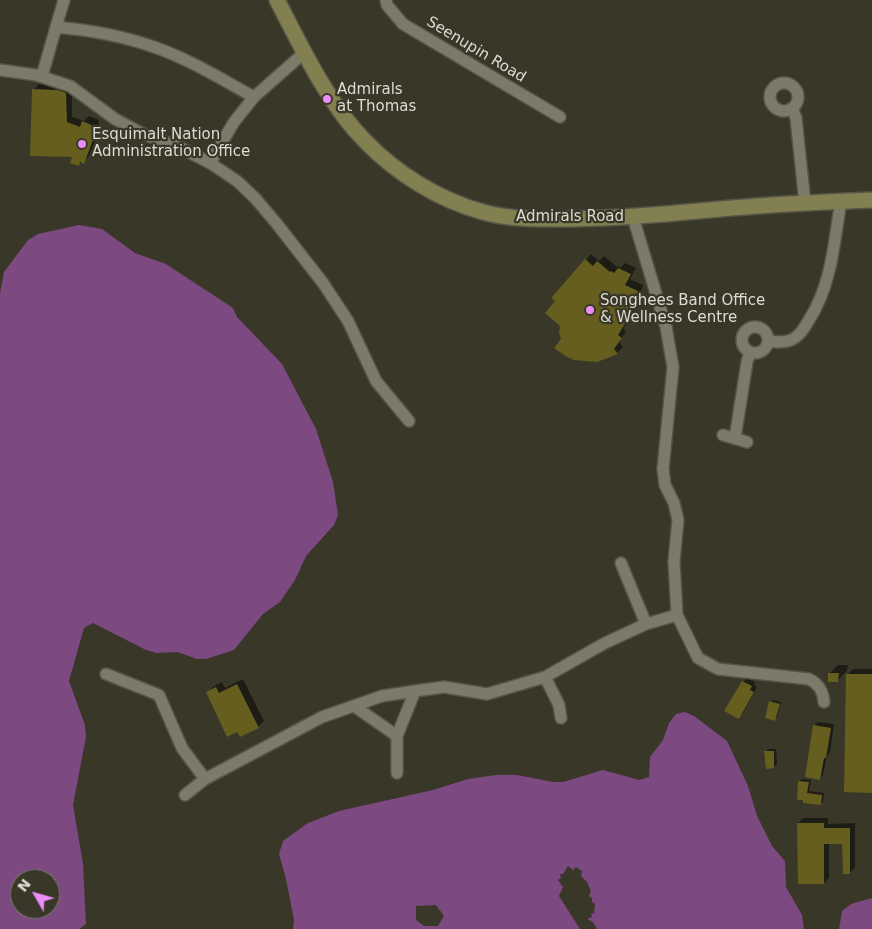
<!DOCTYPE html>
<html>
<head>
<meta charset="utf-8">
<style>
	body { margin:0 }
	#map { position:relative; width:872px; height:929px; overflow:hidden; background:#393728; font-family:"DejaVu Sans",sans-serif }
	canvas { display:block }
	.north { position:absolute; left:10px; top:869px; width:50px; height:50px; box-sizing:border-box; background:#393728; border:1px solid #7a796c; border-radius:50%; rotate:308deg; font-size:14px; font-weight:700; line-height:20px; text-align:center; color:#dcdcd2 }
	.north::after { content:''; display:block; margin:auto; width:18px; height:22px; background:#ee8cf8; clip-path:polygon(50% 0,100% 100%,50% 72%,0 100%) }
</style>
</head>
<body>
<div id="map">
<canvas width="872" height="929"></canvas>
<div class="north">N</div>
</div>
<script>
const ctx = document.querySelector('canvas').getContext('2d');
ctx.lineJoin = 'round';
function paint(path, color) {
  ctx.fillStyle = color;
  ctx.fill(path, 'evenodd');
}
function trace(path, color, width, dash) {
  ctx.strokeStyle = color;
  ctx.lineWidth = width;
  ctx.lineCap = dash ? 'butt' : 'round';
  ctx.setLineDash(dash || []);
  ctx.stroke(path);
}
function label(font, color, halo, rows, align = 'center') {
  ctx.font = font + ' "DejaVu Sans",sans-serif';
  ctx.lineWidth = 4.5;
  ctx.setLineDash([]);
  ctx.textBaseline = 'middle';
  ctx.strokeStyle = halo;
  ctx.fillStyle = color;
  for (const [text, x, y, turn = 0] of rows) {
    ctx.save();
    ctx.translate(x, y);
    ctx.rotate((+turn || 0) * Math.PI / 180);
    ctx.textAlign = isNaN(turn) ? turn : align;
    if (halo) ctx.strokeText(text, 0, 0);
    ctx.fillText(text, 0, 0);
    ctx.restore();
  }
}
paint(new Path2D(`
	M 79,225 L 102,229 L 135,253 L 166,264 L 233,308 L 237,317 L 282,364 L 316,429 L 333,482 L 338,515 L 334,525 L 306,556 L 295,580 L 280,602 L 263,614 L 234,650 L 206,659 L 197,659 L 177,652 L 157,653 L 146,650 L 93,623 L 84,628 L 69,681 L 85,725 L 86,737 L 73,805 L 83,864 L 86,924 L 79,929 L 0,929 L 0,293 L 4,272 L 28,240 L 38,234 ZM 20,879 L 50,879 L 50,909 L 20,909 Z
	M 685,712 L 694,716 L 727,741 L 748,786 L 757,816 L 772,846 L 785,861 L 786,887 L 802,915 L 804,929 L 597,929 L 593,922 L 587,919 L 592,917 L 591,913 L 594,914 L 595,904 L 592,902 L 592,898 L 589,896 L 591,891 L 587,882 L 581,876 L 582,871 L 576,867 L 573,870 L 568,866 L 563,874 L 560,874 L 561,878 L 558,880 L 563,887 L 559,896 L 580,929 L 293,929 L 294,920 L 286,879 L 279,854 L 283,841 L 308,823 L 339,811 L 433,790 L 468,779 L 496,775 L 517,775 L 553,782 L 563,782 L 603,770 L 639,780 L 649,777 L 650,757 L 663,740 L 669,723 L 676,714 ZM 436,905 L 444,916 L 438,926 L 424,926 L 416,920 L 416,906 Z
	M 872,898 L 872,929 L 839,929 L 842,911 L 851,904 Z`), '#7c4981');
paint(new Path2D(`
	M 39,84 L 64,85 L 72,87 L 72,117 L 84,121 L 89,116 L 99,120 L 98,125 L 99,125 L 98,130 L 99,131 L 89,156 L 83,162 L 82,162 L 79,164 L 33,90 Z
	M 591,254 L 599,261 L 604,256 L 617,267 L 618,266 L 620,268 L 625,263 L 636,268 L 630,279 L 643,285 L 636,307 L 623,329 L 626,331 L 619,342 L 623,347 L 617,353 L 562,339 L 586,260 Z
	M 838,665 L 848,665 L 847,671 L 838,680 L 829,674 Z
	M 853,669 L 872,669 L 872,792 L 847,675 Z
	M 747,678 L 755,682 L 754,685 L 757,687 L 743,713 L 738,717 L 743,682 Z
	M 243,679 L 264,721 L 258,727 L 208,692 L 214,686 L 222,682 L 225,688 Z
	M 773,700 L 781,702 L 777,717 L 774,720 L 771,702 Z
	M 818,722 L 834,724 L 830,753 L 827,756 L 823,775 L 820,779 L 814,726 Z
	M 768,749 L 776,749 L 777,764 L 774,767 L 766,752 Z
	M 802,779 L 811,780 L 809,791 L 824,793 L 823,802 L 821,804 L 804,802 L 799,782 Z
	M 803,818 L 828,818 L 828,824 L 855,823 L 855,868 L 849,873 L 844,843 L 829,843 L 829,878 L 824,883 L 798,823 Z`), '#0007');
paint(new Path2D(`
	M 32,89 L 58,90 L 66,93 L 67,122 L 80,127 L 82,121 L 94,126 L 93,131 L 94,131 L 93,136 L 94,137 L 84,164 L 80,162 L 79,166 L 70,163 L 72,157 L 30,156 Z
	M 585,259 L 593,266 L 597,261 L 610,272 L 611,271 L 614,273 L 618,268 L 631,274 L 625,285 L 638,291 L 631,314 L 618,335 L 622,338 L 614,349 L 618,354 L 597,362 L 574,360 L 567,357 L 554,348 L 561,339 L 559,333 L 560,326 L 545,313 L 555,301 L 551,298 Z
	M 828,673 L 839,673 L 838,682 L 828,682 Z
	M 846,674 L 872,674 L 872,793 L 844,792 Z
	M 742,681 L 752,686 L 750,690 L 754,692 L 739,719 L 724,711 Z
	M 237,684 L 259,728 L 240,737 L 237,732 L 227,737 L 206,692 L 216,687 L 219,693 Z
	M 769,701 L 780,704 L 775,721 L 765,718 Z
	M 813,725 L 831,728 L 826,758 L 824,758 L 820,780 L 805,777 Z
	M 764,751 L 774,751 L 774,768 L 766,769 Z
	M 798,781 L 809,782 L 807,793 L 822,795 L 821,805 L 803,803 L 803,800 L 797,800 Z
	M 797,823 L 824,823 L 824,828 L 850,828 L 850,874 L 843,874 L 842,844 L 824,844 L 824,884 L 798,884 Z`), '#655e1e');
const street = new Path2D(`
	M 386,0 L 387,5 L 403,24 L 560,117
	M 56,27 L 64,0
	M 0,70 L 36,75 L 70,86 L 115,119 L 141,133 L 181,148 L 210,163 L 237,181 L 255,198 L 277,224 L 323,283 L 348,321 L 376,381 L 409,421
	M 42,76 L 56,27 C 89,30 123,36 154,47 C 189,59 221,79 254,97
	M770 97a14 14 0 1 1 28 0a14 14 0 1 1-28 0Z
	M 792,108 L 796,118 L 805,203
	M 210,163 L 234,122 L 254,97 L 305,52
	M 633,217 L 666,327 L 673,367 L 663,469 L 665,485 L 674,503 L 678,520 L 674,561 L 677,615 L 698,658 L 718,669 L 809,679 C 819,684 823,691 824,702
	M742 340a13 13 0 1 1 26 0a13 13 0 1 1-26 0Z
	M 768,341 C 776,342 784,343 791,340 C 800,336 804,328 809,320 C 832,284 834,242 841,201
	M 723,435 L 747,442
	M 735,438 L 747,362 L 750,352
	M 621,563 L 646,624
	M 106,674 L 159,695 L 182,748 L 205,779
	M 545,677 L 559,705 L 561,718
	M 354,706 L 397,736
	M 397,773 L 397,736 L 415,691
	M 185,795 L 205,779 L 322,717 L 382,696 L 415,691 L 444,687 L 487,694 L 545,677 L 605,643 L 646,624 L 677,615`);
const secondary = new Path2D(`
	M 277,0 C 301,46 328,104 365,141 C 397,174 439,200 483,212 C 508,219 533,219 559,219 C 602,219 644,216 687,212 C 748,206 810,202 872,200`);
trace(street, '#555446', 14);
trace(secondary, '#555446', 18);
trace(street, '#7c7b69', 11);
trace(secondary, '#827f50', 15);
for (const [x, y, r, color] of [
	[327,99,5,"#ee8cf8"],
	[82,144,5,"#ee8cf8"],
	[590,310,5,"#ee8cf8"]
]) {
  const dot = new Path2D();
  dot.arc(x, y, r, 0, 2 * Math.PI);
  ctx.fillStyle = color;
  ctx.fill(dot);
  trace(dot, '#393728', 2);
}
label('15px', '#dcdcd2', '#393728', [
	["Seenupin Road",476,50,31],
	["Admirals Road",570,217]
]);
label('15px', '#dcdcd2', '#393728', [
	["Admirals",337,90],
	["at Thomas",337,107],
	["Esquimalt Nation",92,135],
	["Administration Office",92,152],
	["Songhees Band Office",600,301],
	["& Wellness Centre",600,318]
], 'left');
</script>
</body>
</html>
